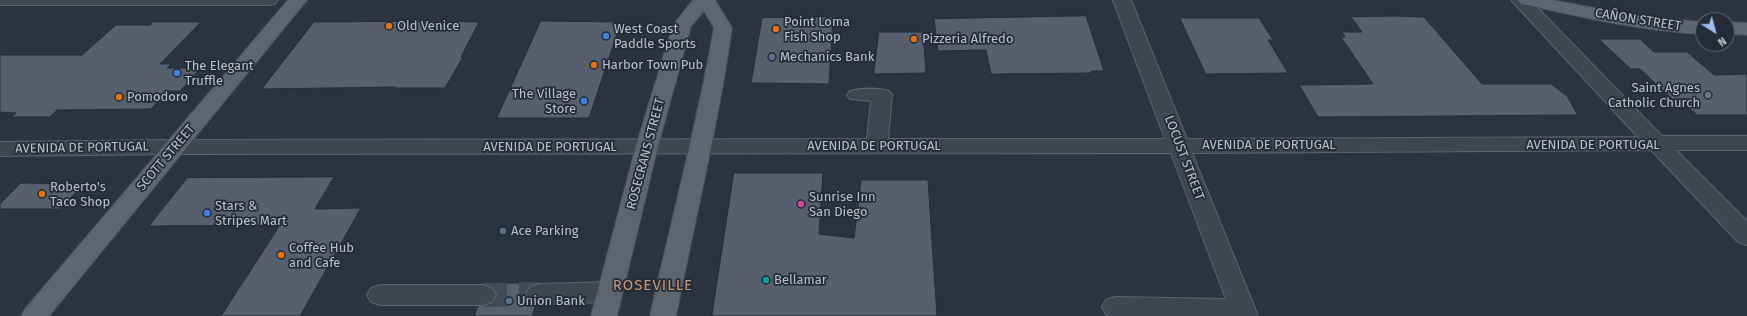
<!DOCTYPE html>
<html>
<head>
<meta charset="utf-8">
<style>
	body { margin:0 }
	#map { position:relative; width:1747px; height:316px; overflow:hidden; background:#2a3440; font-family:"Fira Sans",sans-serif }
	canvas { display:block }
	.north { position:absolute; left:1695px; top:12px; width:40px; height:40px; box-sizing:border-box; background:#222b36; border:1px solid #5f6771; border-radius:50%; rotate:144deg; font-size:11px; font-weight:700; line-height:16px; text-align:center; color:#bbc1ca }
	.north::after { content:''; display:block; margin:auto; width:14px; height:18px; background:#9cbdee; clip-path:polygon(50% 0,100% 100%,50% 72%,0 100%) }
</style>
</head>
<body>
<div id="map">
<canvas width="1747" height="316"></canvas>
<div class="north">N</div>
</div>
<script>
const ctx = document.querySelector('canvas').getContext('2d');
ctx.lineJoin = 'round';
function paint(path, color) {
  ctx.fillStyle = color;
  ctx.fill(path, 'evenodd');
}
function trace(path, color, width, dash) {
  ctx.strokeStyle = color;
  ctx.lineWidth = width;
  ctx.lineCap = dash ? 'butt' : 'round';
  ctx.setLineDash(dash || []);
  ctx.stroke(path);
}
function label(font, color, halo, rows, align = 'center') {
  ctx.font = font + ' "Fira Sans",sans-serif';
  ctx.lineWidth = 3.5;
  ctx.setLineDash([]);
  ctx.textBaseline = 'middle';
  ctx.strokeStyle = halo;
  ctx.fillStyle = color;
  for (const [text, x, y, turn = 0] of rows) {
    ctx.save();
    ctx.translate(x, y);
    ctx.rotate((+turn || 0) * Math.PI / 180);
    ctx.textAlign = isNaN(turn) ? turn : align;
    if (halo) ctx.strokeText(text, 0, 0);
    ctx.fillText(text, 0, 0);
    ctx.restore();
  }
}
const building = new Path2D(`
	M 1086,16 L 1104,71 L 1091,71 L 1091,73 L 991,74 L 986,50 L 938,51 L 934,19 Z
	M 1397,16 L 1424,17 L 1482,84 L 1551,84 L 1567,96 L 1578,115 L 1318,117 L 1299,85 L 1373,84 L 1341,37 L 1345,37 L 1342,32 L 1362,32 L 1351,17 Z
	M 833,17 L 829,84 L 751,83 L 762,18 Z
	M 1180,18 L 1259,18 L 1273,40 L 1268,40 L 1288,73 L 1206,74 Z
	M 541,21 L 621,22 L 589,118 L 497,118 Z
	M 153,22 L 201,22 L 160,64 L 171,64 L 167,68 L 201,68 L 180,91 L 168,91 L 151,109 L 57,110 L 50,117 L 11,117 L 16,113 L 0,112 L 0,55 L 82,55 L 116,25 L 150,25 Z
	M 314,22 L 440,21 L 479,22 L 461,57 L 463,57 L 445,88 L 395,88 L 396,87 L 262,89 Z
	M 879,32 L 923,32 L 926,73 L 874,74 Z
	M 1599,39 L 1640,39 L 1654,52 L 1687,52 L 1714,75 L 1747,74 L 1747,115 L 1697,115 L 1688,107 L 1681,107 L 1640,69 L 1631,69 Z
	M 734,173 L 823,173 L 819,234 L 854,238 L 861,180 L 928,180 L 937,316 L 712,316 Z
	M 334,177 L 315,209 L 361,208 L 300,316 L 221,316 L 280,225 L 149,226 L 187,178 Z
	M 21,183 L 84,184 L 60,209 L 0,209 L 0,204 Z
	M 488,283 L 538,283 L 530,286 L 525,293 L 529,302 L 536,304 L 532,316 L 474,316 L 478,306 L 492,303 L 497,296 L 493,287 L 487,285 Z`);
paint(building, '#555f6d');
trace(building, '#242d38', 1);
trace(new Path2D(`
	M 483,295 L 539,294`), '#404955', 24, [24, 12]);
const minor = new Path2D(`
	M 0,0 L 278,0 L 275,4 L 269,5 L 0,5 Z
	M 1113,0 L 1131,0 L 1187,139 L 1638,137 L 1511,0 L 1530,0 L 1662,136 L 1747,136 L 1747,150 L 1676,150 L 1747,221 L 1747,245 L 1738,242 L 1651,150 L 1192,153 L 1258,316 L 1112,316 L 1106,314 L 1102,307 L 1106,300 L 1115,297 L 1226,299 L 1171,153 L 175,154 L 0,156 L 0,142 L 175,140 L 867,139 L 871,101 L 850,99 L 847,95 L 850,91 C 862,88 877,88 889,91 L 892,95 L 888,139 L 1165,139 Z
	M 610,282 L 619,285 L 623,292 L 619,299 L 610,302 L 539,304 L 530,301 L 526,294 L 530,287 L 539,284 Z
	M 380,285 L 483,285 L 492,288 L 496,295 L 492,302 L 483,305 L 380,305 L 371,302 L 367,295 L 371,288 Z`);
const major = new Path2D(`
	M 288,0 L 307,0 L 49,316 L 21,316 L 25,309 Z
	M 693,0 L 715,0 L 732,28 C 718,125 695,220 676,316 L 650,316 C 671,220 697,125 714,28 L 704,11 L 691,26 L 658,146 L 617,316 L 591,316 L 636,146 L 673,25 Z
	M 1518,0 L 1552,0 L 1637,16 L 1703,22 L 1703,34 C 1643,31 1585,18 1527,5 L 1521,4 Z
	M 1727,22 L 1747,23 L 1747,35 L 1727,34 Z`);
trace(minor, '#5c646e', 2);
trace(major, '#484f5a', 2);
paint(minor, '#3e4650');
paint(major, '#5c6570');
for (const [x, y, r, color] of [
	[389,26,4,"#e8710a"],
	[776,29,4,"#e8710a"],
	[606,36,4,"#3f7fe0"],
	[914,39,4,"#e8710a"],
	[772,57,4,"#5c6f8a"],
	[594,65,4,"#e8710a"],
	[177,73,4,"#3f7fe0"],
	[1708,95,4,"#6b7280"],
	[119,97,4,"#e8710a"],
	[584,101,4,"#3f7fe0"],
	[42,194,4,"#e8710a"],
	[801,204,4,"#d1479c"],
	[207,213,4,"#3f7fe0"],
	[503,231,4,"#5c6f8a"],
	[281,255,4,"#e8710a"],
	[766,280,4,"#0f9aa8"],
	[509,301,4,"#5c6f8a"]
]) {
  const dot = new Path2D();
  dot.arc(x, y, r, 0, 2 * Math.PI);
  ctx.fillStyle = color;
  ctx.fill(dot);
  trace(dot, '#222b36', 1.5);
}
label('13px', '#bbc1ca', '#222b36', [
	["CAÑON STREET",1638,20,9],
	["AVENIDA DE PORTUGAL",1269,145],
	["AVENIDA DE PORTUGAL",1593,145],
	["AVENIDA DE PORTUGAL",874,146],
	["AVENIDA DE PORTUGAL",550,147],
	["AVENIDA DE PORTUGAL",82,148,-1],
	["ROSECRANS STREET",646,154,-75],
	["SCOTT STREET",166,158,-50],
	["LOCUST STREET",1184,158,69]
]);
label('13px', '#bbc1ca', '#222b36', [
	["Point Loma",784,22],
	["Fish Shop",784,37],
	["Old Venice",397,26],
	["West Coast",614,29],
	["Paddle Sports",614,44],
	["Pizzeria Alfredo",922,39],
	["Mechanics Bank",780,57],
	["Harbor Town Pub",602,65],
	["The Elegant",185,66],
	["Truffle",185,81],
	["Saint Agnes",1700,88,"right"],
	["Catholic Church",1700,103,"right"],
	["The Village",576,94,"right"],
	["Store",576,109,"right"],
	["Pomodoro",127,97],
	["Roberto's",50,187],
	["Taco Shop",50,202],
	["Sunrise Inn",809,197],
	["San Diego",809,212],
	["Stars &",215,206],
	["Stripes Mart",215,221],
	["Ace Parking",511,231],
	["Coffee Hub",289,248],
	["and Cafe",289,263],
	["Bellamar",774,280],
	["Union Bank",517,301]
], 'left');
ctx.letterSpacing = '1px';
label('15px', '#cc9975', '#222b36', [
	["ROSEVILLE",653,286]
]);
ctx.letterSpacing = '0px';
</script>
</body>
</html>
